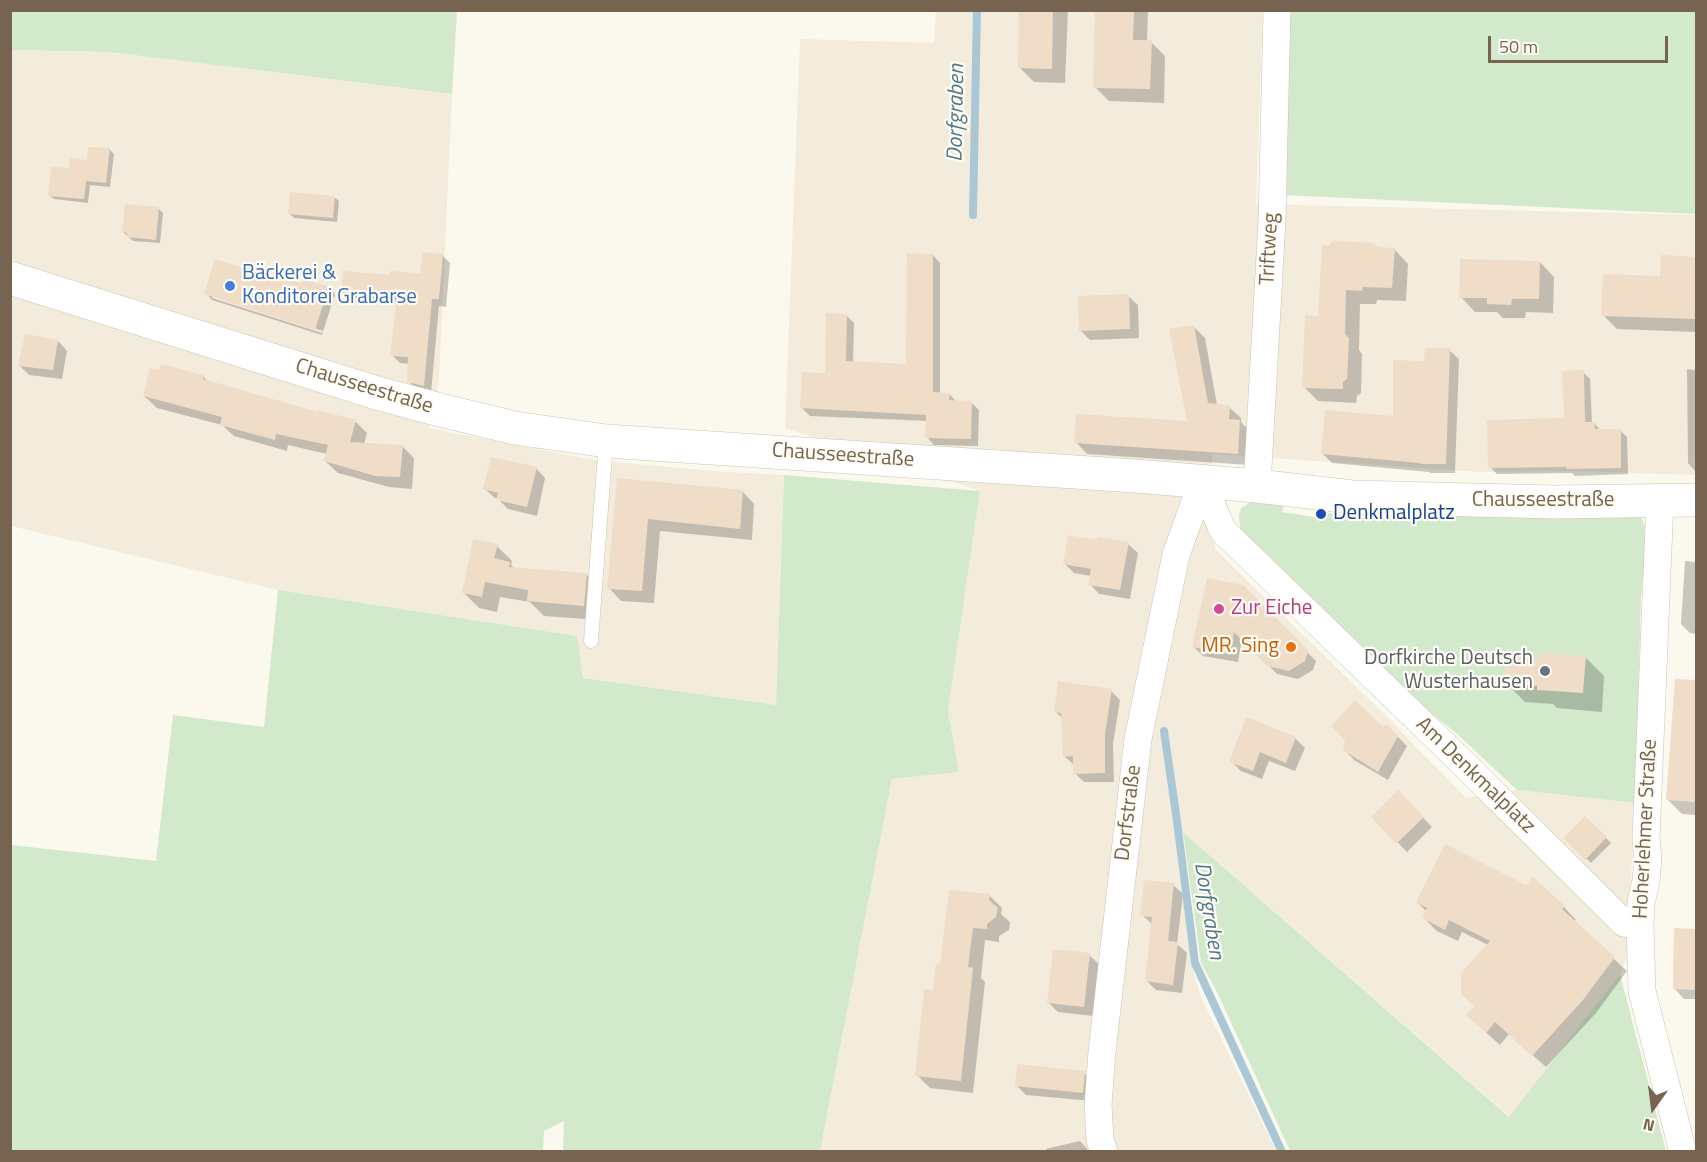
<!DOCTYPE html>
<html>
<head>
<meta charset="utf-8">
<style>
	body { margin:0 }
	#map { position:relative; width:1707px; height:1162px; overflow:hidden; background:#fbf8ed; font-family:"Titillium Web",sans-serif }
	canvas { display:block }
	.frame { position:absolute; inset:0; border:12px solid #766451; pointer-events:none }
	.north { position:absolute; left:1623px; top:1078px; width:60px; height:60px; -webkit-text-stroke:4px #fefcf3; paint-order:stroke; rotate:194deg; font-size:16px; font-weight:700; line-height:24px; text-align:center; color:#766451 }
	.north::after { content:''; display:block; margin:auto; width:21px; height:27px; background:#766451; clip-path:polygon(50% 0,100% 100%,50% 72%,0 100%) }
	.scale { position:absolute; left:1488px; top:36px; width:180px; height:27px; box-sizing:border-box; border:3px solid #766451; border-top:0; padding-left:8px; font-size:18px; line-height:21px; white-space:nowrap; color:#766451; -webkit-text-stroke:4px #fefcf3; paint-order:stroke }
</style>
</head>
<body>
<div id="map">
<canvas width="1707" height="1162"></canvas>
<div class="frame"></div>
<div class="north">N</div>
<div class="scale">50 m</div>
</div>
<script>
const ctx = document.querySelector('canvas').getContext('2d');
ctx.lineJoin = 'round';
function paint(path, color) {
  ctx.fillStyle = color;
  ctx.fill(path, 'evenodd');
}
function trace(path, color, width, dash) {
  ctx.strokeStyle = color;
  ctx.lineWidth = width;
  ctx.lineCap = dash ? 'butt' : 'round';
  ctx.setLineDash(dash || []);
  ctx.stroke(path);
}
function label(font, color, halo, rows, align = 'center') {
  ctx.font = font + ' "Titillium Web",sans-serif';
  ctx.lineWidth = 4.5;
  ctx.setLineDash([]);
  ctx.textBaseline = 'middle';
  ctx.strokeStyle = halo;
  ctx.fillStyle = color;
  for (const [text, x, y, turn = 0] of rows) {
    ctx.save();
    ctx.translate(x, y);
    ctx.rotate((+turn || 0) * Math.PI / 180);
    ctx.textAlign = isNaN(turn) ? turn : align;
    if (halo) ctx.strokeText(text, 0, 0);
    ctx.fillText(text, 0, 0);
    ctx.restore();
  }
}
paint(new Path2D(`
	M 936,11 L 1263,11 L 1256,204 L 1696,215 L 1696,475 L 1566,471 L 1479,472 L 1212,454 L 1215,549 L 1378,708 L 1466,798 L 1517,790 L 1635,803 L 1627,958 L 1620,974 L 1510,1117 L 1183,832 L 1175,840 L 1191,961 L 1200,995 L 1276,1151 L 820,1151 L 892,779 L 959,772 L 948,711 L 980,491 L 785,428 L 800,39 L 934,43 Z
	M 11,50 L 109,52 L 452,94 L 439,381 L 428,428 L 595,460 L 712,471 L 784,475 L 776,705 L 582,678 L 577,636 L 278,590 L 11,526 Z`), '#f3ecdc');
paint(new Path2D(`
	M 11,10 L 457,11 L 452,94 L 109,52 L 11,50 Z
	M 1284,11 L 1696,11 L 1696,214 L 1282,195 Z
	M 784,475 L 980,491 L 948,711 L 959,772 L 892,779 L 820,1151 L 563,1151 L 564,1121 L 544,1131 L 543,1151 L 11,1151 L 11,845 L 156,861 L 173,715 L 264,727 L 278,590 L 577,636 L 583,678 L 776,705 Z
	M 1253,501 L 1283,505 L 1282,512 L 1326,519 L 1328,513 L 1358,518 L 1382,518 L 1412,513 L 1641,517 L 1647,531 L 1641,597 L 1635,803 L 1517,790 L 1455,732 L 1405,693 L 1240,529 L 1239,516 L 1241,508 Z
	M 1183,832 L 1509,1117 L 1620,974 L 1666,1151 L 1290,1151 L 1218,994 L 1201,963 Z`), '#d2e9cc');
paint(new Path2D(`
	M 1021,10 L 1068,10 L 1065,83 L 1034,82 L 1019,67 Z
	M 1096,10 L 1148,10 L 1147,42 L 1151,42 L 1165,56 L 1164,103 L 1109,101 L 1095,87 Z
	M 109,149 L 114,154 L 110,187 L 90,185 L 88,203 L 54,199 L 49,195 L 89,162 Z
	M 334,197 L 339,201 L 337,222 L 294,218 L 290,214 Z
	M 159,209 L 163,213 L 160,243 L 133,241 L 123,232 Z
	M 1377,248 L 1394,249 L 1408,264 L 1406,301 L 1377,300 L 1376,304 L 1360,304 L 1359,350 L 1362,354 L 1361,393 L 1357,396 L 1356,403 L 1318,401 L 1304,387 L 1319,317 Z
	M 442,255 L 450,263 L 446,307 L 439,306 L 431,393 L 417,389 L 408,381 L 409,364 L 400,363 L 392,355 L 398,303 L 350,299 L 342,291 L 391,276 L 421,275 Z
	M 933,255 L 940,263 L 940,394 L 949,394 L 957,402 L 972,403 L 979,410 L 978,446 L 934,445 L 927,437 L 928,421 L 810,416 L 802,408 L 826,374 L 846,315 L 854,323 L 853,363 L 908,365 Z
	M 1662,257 L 1696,258 L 1696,332 L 1617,329 L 1603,315 L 1662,277 Z
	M 1540,262 L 1554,277 L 1553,313 L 1526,312 L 1525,318 L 1503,318 L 1497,312 L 1475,312 L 1461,297 Z
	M 286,283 L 328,287 L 335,294 L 322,335 L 212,300 L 206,293 ZM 212,295 L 323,331 L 322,333 L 212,298 Z
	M 1128,296 L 1138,305 L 1139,338 L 1090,340 L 1081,331 Z
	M 1193,326 L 1205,338 L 1217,405 L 1229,407 L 1241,418 L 1241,422 L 1251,433 L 1249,465 L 1087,454 L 1076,442 L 1188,423 Z
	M 58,341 L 67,351 L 62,379 L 29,375 L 20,366 Z
	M 1449,350 L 1459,359 L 1455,473 L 1431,473 L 1429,472 L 1332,463 L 1322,453 L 1394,417 L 1426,362 Z
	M 1687,369 L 1696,370 L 1696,472 L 1688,463 Z
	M 1583,372 L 1590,379 L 1592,423 L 1594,423 L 1601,431 L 1620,430 L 1627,437 L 1628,474 L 1575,476 L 1572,473 L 1497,474 L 1490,467 L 1565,419 Z
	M 203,376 L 208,382 L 319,414 L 355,421 L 367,433 L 364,444 L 402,446 L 414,458 L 412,489 L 389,487 L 338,473 L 325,461 L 327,454 L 288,445 L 287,451 L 234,436 L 222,425 L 157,408 L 144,396 Z
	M 536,468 L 545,478 L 537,516 L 508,509 L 498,499 L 495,498 L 485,489 Z
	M 618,480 L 742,491 L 754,504 L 752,540 L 660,531 L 654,603 L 621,601 L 609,588 Z
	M 1128,544 L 1138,553 L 1130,599 L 1099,594 L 1090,584 L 1091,576 L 1074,573 L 1065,564 Z
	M 497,546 L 512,561 L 511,565 L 515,569 L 586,574 L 601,590 L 599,620 L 544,616 L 530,602 L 500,597 L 497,612 L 479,608 L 464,593 Z
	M 1685,561 L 1696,562 L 1696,634 L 1690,633 L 1681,624 Z
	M 1242,587 L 1316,661 L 1313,670 L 1298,679 L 1277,674 L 1242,639 L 1238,662 L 1203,656 L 1194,647 Z
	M 1585,657 L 1604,676 L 1602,712 L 1557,708 L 1553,704 L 1525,702 L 1506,683 L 1541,660 Z
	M 1676,680 L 1696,681 L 1696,815 L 1682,814 L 1668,800 Z
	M 1111,691 L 1120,700 L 1113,744 L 1114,782 L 1084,782 L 1075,773 L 1074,765 L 1064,756 L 1063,719 L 1055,711 Z
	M 1387,726 L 1407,746 L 1388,780 L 1354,760 L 1345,750 Z
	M 1295,738 L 1305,748 L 1295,771 L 1269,761 L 1262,779 L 1241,771 L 1231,761 Z
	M 1398,792 L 1432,827 L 1407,852 L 1373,817 Z
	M 1585,818 L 1611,843 L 1591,863 L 1565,838 Z
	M 1173,885 L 1183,894 L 1177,944 L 1187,953 L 1182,993 L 1156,990 L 1146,980 L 1153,925 L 1142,915 Z
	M 989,895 L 1002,908 L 1001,914 L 1010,922 L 1009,930 L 999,936 L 999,942 L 985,940 L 981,978 L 985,982 L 973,1093 L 930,1088 L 917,1075 L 934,991 L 941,966 Z
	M 1417,902 L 1564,907 L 1576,920 L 1574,922 L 1627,971 L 1596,1013 L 1546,1067 L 1509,1034 L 1500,1045 L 1481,1028 L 1476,1007 L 1488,945 L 1462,932 L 1458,941 L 1437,931 L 1424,918 L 1427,912 Z
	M 1675,930 L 1696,930 L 1696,999 L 1684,999 L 1675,989 Z
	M 1089,955 L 1099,964 L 1093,1016 L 1058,1012 L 1049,1003 Z
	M 1084,1073 L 1094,1082 L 1092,1101 L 1026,1095 L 1016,1085 Z
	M 1080,1141 L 1090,1152 L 1047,1152 L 1046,1149 Z`), '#0003');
trace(new Path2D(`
	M 973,215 L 977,10
	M 1164,731 L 1176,814 L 1195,963 L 1282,1152`), '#a9c7d5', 8);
paint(new Path2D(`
	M 1019,10 L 1053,10 L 1052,69 L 1018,68 Z
	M 1095,10 L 1134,10 L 1133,40 L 1152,40 L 1150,89 L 1093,88 Z
	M 88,147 L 110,148 L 106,183 L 86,181 L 84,199 L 48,196 L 51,167 L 69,168 L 70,158 L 87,160 Z
	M 290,192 L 335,196 L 333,218 L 288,214 Z
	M 125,204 L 159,207 L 156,240 L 127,237 L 127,233 L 122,232 Z
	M 1333,241 L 1373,243 L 1378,247 L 1395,248 L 1392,288 L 1363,287 L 1362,291 L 1346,290 L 1345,334 L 1349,338 L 1347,379 L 1343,382 L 1343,389 L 1302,388 L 1305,315 L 1318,316 L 1322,245 L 1329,246 Z
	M 423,252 L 443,254 L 439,299 L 432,299 L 424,386 L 407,382 L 408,357 L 390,356 L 397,296 L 341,292 L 343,271 L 389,275 L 390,271 L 420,273 Z
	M 907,253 L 933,254 L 933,392 L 950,393 L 949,400 L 972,401 L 971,439 L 925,438 L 926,415 L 800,408 L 802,372 L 825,373 L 826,313 L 847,314 L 846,361 L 906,364 Z
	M 1661,255 L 1696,257 L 1696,319 L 1601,316 L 1603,274 L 1660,276 Z
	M 215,259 L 285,281 L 285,279 L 302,283 L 304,280 L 329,286 L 315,330 L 204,294 Z
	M 1460,259 L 1540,261 L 1539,299 L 1512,299 L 1511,305 L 1487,304 L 1487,298 L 1459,298 Z
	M 1129,294 L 1130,329 L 1079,331 L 1078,296 Z
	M 1194,325 L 1208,403 L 1230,405 L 1229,419 L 1240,420 L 1238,454 L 1074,443 L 1076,414 L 1187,421 L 1169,329 Z
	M 25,334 L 58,340 L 53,370 L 18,366 Z
	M 1425,348 L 1450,348 L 1446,464 L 1420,464 L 1420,463 L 1321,454 L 1325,410 L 1393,416 L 1393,360 L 1424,361 Z
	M 161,364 L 203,375 L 203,379 L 318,412 L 318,410 L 356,420 L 350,442 L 403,445 L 400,477 L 375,476 L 324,461 L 328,445 L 276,434 L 275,440 L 220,425 L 222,417 L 143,396 L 150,368 L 159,370 Z
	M 1584,370 L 1585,422 L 1594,422 L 1595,429 L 1621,429 L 1621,468 L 1566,469 L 1566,467 L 1488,468 L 1487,420 L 1564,418 L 1562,371 Z
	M 491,457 L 537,467 L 527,507 L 496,500 L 498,493 L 483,489 Z
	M 617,478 L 743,490 L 740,529 L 648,519 L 642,591 L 607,589 Z
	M 1068,535 L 1097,540 L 1097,537 L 1129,542 L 1120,590 L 1088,585 L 1091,569 L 1063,564 Z
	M 473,539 L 498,544 L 494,558 L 510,562 L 509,567 L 587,573 L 584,606 L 527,601 L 528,590 L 485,582 L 482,597 L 462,593 Z
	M 1207,578 L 1243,585 L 1308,650 L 1305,661 L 1289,671 L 1267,666 L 1234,632 L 1229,654 L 1192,647 Z
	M 1540,653 L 1586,656 L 1583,693 L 1537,690 L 1537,686 L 1504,684 L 1506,656 L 1540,658 Z
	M 1675,679 L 1696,680 L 1696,802 L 1666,800 Z
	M 1058,681 L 1112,689 L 1105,734 L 1105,773 L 1073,774 L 1073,756 L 1063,757 L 1061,713 L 1054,712 Z
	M 1355,700 L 1383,727 L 1387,724 L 1398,736 L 1378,772 L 1343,750 L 1345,741 L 1331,726 Z
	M 1246,717 L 1296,737 L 1286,763 L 1260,752 L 1253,771 L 1229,762 Z
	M 1398,790 L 1424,817 L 1396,844 L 1371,817 Z
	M 1585,816 L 1607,837 L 1585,860 L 1563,838 Z
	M 1445,844 L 1526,885 L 1533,877 L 1565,906 L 1562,909 L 1615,957 L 1583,1000 L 1532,1056 L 1495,1022 L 1486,1033 L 1466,1015 L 1474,1006 L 1461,994 L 1461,973 L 1490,941 L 1449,920 L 1445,930 L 1422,918 L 1427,908 L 1416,902 Z
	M 1144,880 L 1174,883 L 1168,941 L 1178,942 L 1173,985 L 1145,981 L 1152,917 L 1140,916 Z
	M 949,890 L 990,894 L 989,900 L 998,908 L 996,917 L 987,924 L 987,929 L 973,928 L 968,967 L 973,968 L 961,1081 L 915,1076 L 924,989 L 933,990 L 936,963 L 940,964 Z
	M 1674,928 L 1696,929 L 1696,990 L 1673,989 Z
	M 1053,949 L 1090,953 L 1084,1007 L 1047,1003 Z
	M 1017,1064 L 1085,1071 L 1083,1093 L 1015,1086 Z`), '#efddc7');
const lane = new Path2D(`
	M 591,641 L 606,441`);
const street = new Path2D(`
	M 1202,482 L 1223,531 L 1467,767 L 1624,923 L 1640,925
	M 1257,486 L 1272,220 L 1277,10
	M 1660,501 L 1646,839 L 1648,859 L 1646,881 L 1641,903 L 1640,925 L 1642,991 L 1683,1152
	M 1104,1152 L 1100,1140 L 1098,1105 L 1102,1052 L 1138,739 L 1176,555 L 1202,482`);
const secondary = new Path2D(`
	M 10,278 L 377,393 L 440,410 L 515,428 L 606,441 L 1135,476 L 1257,486 L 1352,497 L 1555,502 L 1696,500`);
trace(lane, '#cdc3b3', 15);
trace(street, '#cdc3b3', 28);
trace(secondary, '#d0c4b1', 34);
trace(lane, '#fff', 14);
trace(street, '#fff', 27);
trace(secondary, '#fff', 33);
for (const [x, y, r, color] of [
	[230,286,6,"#3f7fe0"],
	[1321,514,6,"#1a4fb4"],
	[1219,609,6,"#d1479c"],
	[1291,647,6,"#e8710a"],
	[1545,671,6,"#6b7280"]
]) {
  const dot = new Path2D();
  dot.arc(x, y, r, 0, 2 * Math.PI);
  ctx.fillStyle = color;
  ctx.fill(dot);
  trace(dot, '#fefcf3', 2);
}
label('21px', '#766451', '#fefcf3', [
	["Triftweg",1270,249,-87],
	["Chausseestraße",364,387,17],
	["Chausseestraße",843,456,4],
	["Chausseestraße",1543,501],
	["Am Denkmalplatz",1475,776,44],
	["Dorfstraße",1129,813,-83],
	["Hoherlehmer Straße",1646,829,-87]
]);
label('21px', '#366cbe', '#fefcf3', [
	["Bäckerei &",242,274],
	["Konditorei Grabarse",242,298]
], 'left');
label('21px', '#164399', '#fefcf3', [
	["Denkmalplatz",1333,514]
], 'left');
label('21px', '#b23c85', '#fefcf3', [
	["Zur Eiche",1231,609]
], 'left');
label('21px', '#c56008', '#fefcf3', [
	["MR. Sing",1279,647]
], 'right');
label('21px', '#5b616d', '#fefcf3', [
	["Dorfkirche Deutsch",1533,659],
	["Wusterhausen",1533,683]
], 'right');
label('italic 22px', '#4f788d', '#fefcf3', [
	["Dorfgraben",957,113,-89],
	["Dorfgraben",1208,911,81]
]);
</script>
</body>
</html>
